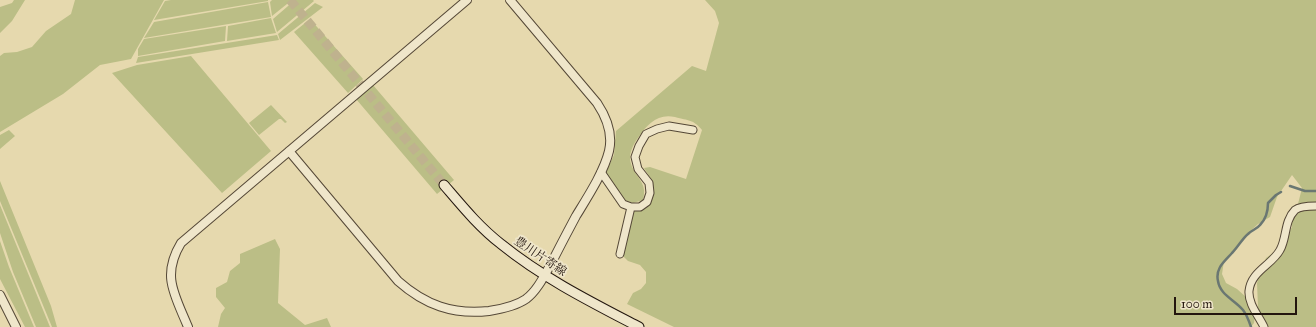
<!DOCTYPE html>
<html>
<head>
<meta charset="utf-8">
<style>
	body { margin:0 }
	#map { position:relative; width:1316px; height:327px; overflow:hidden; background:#e6d9ae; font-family:"IM FELL Great Primer",serif }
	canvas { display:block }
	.scale { position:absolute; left:1174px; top:297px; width:123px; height:18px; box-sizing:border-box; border:2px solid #23160e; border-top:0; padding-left:5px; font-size:12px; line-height:14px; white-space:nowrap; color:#23160e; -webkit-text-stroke:3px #efe6ca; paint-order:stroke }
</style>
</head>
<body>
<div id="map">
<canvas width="1316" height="327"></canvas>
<div class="scale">100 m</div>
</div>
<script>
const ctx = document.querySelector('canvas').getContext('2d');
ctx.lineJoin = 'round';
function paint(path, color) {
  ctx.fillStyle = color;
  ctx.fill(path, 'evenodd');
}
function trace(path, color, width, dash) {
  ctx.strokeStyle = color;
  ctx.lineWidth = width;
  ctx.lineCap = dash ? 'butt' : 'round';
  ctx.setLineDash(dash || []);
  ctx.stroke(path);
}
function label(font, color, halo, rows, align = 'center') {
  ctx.font = font + ' "IM FELL Great Primer","Noto Serif JP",serif';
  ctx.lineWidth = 3.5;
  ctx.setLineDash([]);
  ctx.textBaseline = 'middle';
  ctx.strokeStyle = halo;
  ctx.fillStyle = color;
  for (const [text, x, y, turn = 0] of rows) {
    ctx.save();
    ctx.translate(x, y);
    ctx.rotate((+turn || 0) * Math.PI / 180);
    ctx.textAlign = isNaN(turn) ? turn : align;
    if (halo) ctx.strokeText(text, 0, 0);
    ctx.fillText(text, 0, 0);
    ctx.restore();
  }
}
paint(new Path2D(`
	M 14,0 L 25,0 L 12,21 L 0,33 L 0,7 L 12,3 Z
	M 75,0 L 164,0 L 131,59 L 100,65 L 63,94 L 0,132 L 0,56 L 4,53 L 17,52 L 32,47 L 46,31 L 71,14 Z
	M 171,0 L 268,0 L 268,1 L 154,20 L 165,1 Z
	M 272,0 L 292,0 L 272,16 L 270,2 Z
	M 295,0 L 313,0 L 314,1 L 277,32 L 273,19 Z
	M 705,0 L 1316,0 L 1316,327 L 1265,327 L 1258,307 L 1257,283 L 1266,258 L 1280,248 L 1292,227 L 1291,215 L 1298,204 L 1302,188 L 1292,175 L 1277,197 L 1270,217 L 1258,224 L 1245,236 L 1236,248 L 1224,261 L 1222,274 L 1226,283 L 1237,289 L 1246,297 L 1255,313 L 1254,323 L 1251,327 L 674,327 L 627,304 L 633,293 L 641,289 L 646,283 L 646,272 L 640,265 L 628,261 L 621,254 L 634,210 C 651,211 656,196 652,182 C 651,177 646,172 644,168 L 650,167 L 686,179 L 702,130 C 693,119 689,121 675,117 C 658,113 647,124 638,138 C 634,143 630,151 630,158 C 631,176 649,180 643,200 L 633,203 L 625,200 L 605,174 L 614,155 L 616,131 L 692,66 L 706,71 L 719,23 L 715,11 Z
	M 268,2 L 271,17 L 144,38 L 154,22 Z
	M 315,3 L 323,7 L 280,40 L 278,34 Z
	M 271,18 L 276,33 L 227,41 L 228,26 Z
	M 310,19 L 363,79 L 348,93 L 294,32 Z
	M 226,26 L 225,41 L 138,56 L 138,49 L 144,39 Z
	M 277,35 L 279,40 L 136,63 L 138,57 Z
	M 191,56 L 271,151 L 222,193 L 112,73 L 137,65 Z
	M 373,85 L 454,180 L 437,194 L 356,99 Z
	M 271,105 L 287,122 L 285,123 L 281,119 L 279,119 L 259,135 L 249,123 Z
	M 9,130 L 15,136 L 0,149 L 0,135 Z
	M 0,181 L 51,306 L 57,327 L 52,327 L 0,201 Z
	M 0,205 L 50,327 L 36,327 L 13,272 L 0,233 Z
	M 275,239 L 280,249 L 278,303 L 305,325 L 327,318 L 331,327 L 218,327 L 221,314 L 225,308 L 216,297 L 216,288 L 227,282 L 230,271 L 240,263 L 240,254 Z
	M 0,241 L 9,267 L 34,327 L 25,327 L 0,279 Z`), '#bbbe86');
trace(new Path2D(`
	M 1290,186 L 1305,191 L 1316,191
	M 1251,327 C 1249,321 1247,315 1243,310 C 1235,300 1220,295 1218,281 C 1215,268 1225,261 1232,253 C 1238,247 1242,239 1248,234 C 1252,230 1257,229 1260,225 C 1266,219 1268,210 1268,203 L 1276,195 L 1281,192`), '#6a7772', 2.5);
trace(new Path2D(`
	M 290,0 L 444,185`), '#bfb28e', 9, [9, 4.5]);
const minor = new Path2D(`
	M 601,172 L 623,204 L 631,207 L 640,207 L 647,202 L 650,193 L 649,183 L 638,169 L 635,157 L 639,146 L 646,134 L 657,129 L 669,126 L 693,130
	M 620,254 L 631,207
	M 1264,327 C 1259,316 1248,304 1249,291 C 1251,271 1272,265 1280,250 C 1287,238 1284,221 1295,210 C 1300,206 1310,206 1316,206`);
const tertiary = new Path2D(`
	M 289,151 L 398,281 C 425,305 453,315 489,311 C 502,309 516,306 526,299 C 538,290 545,274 552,262 C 560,246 568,231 576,216 C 587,198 604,172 609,151 C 613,134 607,118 597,103 L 510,0
	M 0,295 L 16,327
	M 188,327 C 175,295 161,276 181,243 L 467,0`);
const secondary = new Path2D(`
	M 444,185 C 462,206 479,227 501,244 C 543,278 591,302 639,327`);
trace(minor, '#544736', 9);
trace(tertiary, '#544736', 10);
trace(secondary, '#23160e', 11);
trace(minor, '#efe6ca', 7);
trace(tertiary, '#efe6ca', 8);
trace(secondary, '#efe6ca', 9);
label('12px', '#23160e', '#efe6ca', [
	["豊川片寄線",540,257,34]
]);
</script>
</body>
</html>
